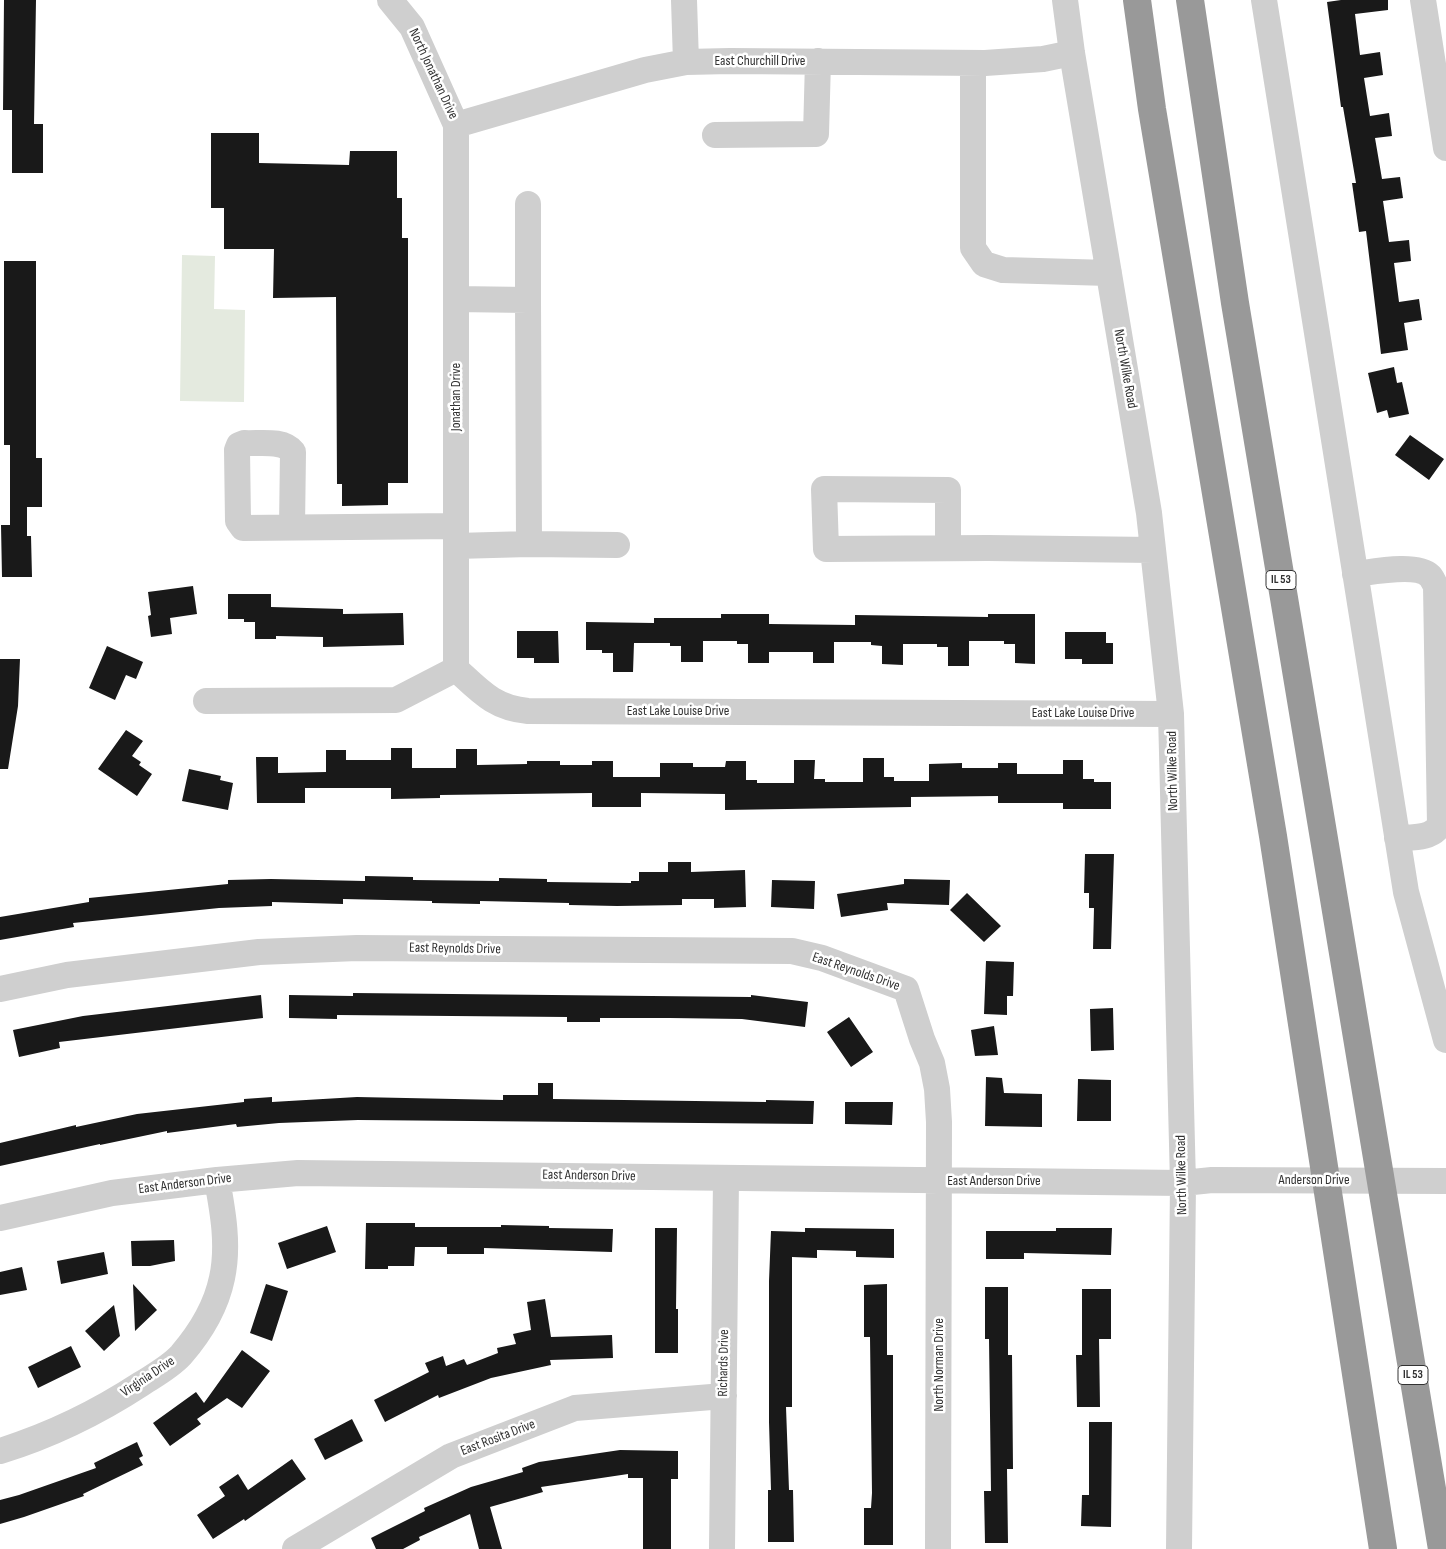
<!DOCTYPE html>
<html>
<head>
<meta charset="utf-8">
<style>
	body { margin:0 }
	canvas { display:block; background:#fff }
</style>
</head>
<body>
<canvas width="1446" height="1549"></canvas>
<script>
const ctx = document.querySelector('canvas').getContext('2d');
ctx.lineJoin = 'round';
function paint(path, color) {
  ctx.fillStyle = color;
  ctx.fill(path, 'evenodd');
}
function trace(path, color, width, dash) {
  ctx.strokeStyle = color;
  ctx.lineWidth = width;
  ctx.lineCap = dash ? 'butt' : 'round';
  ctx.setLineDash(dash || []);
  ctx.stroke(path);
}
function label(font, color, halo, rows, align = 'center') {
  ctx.font = font + ' "Sofia Sans Condensed",sans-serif';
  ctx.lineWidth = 5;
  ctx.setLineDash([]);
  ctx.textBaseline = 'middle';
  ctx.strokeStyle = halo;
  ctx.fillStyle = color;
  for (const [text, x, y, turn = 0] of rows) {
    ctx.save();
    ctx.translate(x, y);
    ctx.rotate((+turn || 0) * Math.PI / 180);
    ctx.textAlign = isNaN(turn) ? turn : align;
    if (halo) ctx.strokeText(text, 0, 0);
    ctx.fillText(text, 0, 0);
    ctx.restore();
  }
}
paint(new Path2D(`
	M 182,255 L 215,256 L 214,309 L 245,310 L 244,402 L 180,401 Z`), '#e4eadf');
paint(new Path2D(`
	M 4,0 L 36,0 L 34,124 L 43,124 L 43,173 L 12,173 L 12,110 L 3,110 Z
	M 1341,0 L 1388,0 L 1388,10 L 1355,14 L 1360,55 L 1380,52 L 1383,75 L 1364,78 L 1370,116 L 1389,113 L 1392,136 L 1375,138 L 1382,179 L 1400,177 L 1403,198 L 1383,201 L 1389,242 L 1409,240 L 1411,261 L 1394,263 L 1399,302 L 1419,299 L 1422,320 L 1404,323 L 1408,350 L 1381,354 L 1366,231 L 1359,232 L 1352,183 L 1356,183 L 1343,107 L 1341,107 L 1327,2 Z
	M 211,133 L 259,133 L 259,163 L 349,165 L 350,151 L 397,151 L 397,198 L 402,198 L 402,238 L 408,238 L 408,483 L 388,483 L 388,505 L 342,506 L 342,484 L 337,484 L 336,297 L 273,298 L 274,249 L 224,249 L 224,208 L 211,208 Z
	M 4,261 L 36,261 L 36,458 L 42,458 L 42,507 L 27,507 L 27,536 L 31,536 L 32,577 L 2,577 L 1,525 L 10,525 L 10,445 L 4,445 Z
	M 1394,367 L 1397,383 L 1402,382 L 1409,414 L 1389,418 L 1387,410 L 1377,413 L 1368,373 Z
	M 1410,435 L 1444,459 L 1429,480 L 1395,455 Z
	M 193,586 L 197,614 L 170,618 L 172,634 L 151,637 L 148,616 L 151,615 L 148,592 Z
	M 228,594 L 271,594 L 271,607 L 343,609 L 343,614 L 403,613 L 404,645 L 323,647 L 323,637 L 276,636 L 276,639 L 255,639 L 255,622 L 244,622 L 244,619 L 228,619 Z
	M 721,614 L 769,614 L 769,624 L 855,625 L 855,615 L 988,617 L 988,614 L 1035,614 L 1035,664 L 1015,663 L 1015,644 L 1004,644 L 1004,641 L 969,641 L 969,666 L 948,666 L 948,647 L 937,647 L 937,644 L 903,644 L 903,665 L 882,664 L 882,646 L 871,645 L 871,642 L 834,642 L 834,663 L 813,663 L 813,652 L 769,652 L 769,663 L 748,663 L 748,644 L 737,644 L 737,641 L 703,641 L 703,662 L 681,662 L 681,646 L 670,646 L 670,643 L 634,643 L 633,672 L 613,672 L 613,653 L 602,653 L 602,650 L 586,650 L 586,622 L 654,623 L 654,618 L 721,618 Z
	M 517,631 L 558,631 L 559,663 L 534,663 L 534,658 L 517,658 Z
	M 1065,632 L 1106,632 L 1106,643 L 1113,643 L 1113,664 L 1082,664 L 1082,659 L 1065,659 Z
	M 107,646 L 143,662 L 136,679 L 126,675 L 115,700 L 89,688 Z
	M 0,659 L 20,659 L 18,706 L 8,769 L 0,769 Z
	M 126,730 L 143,741 L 132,756 L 141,762 L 139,765 L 152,774 L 137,796 L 98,769 Z
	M 391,748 L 412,748 L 412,768 L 456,768 L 456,749 L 477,749 L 477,765 L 527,764 L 527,761 L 560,761 L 560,765 L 592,765 L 592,761 L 613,761 L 613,777 L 660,777 L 660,763 L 693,763 L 693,767 L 725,767 L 726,761 L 746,761 L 746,780 L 757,780 L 757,783 L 794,783 L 794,760 L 815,760 L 814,779 L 825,779 L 825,782 L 863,782 L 863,758 L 884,758 L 884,777 L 894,777 L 894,781 L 929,781 L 929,764 L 962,763 L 962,768 L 998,768 L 998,763 L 1017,763 L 1017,774 L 1063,774 L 1063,760 L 1083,760 L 1083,779 L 1094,779 L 1094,782 L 1111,782 L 1111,809 L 1063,809 L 1063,803 L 998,803 L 998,796 L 911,797 L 911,807 L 725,810 L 725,794 L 641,793 L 641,807 L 592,807 L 592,793 L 440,795 L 440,798 L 391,799 L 391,788 L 305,788 L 305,803 L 257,803 L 256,757 L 278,757 L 278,773 L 326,772 L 326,750 L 346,750 L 346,760 L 391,760 Z
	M 189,769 L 221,776 L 220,780 L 233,783 L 228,810 L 182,801 Z
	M 1085,854 L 1114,854 L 1111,949 L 1093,949 L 1094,908 L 1089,908 L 1089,893 L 1084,893 Z
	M 668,862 L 691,862 L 691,872 L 745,870 L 746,907 L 714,908 L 714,899 L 682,899 L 682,905 L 617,906 L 569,905 L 569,903 L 480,901 L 480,904 L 432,903 L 432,901 L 343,899 L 343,904 L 272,902 L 272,906 L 219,908 L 73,923 L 74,927 L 0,940 L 0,917 L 89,902 L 89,898 L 228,884 L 228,880 L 271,879 L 365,881 L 365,876 L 413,877 L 413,880 L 499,881 L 499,878 L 547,879 L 547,882 L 631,883 L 631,881 L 639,881 L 639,872 L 668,872 Z
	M 904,879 L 950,880 L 949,905 L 887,903 L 888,910 L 841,917 L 837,894 L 904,884 Z
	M 772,880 L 815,881 L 814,909 L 771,907 Z
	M 967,893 L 1001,926 L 984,942 L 950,910 Z
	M 986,961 L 1014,962 L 1013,996 L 1007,996 L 1007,1015 L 984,1014 Z
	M 353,993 L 751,997 L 751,995 L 808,1002 L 805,1027 L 742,1019 L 670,1018 L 600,1018 L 600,1022 L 567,1022 L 567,1017 L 337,1015 L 337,1019 L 289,1018 L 289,995 L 353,996 Z
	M 261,995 L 263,1018 L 59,1042 L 60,1048 L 19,1057 L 13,1030 L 83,1016 Z
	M 1113,1008 L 1114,1050 L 1091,1051 L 1090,1009 Z
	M 849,1017 L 873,1052 L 851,1067 L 827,1032 Z
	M 994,1026 L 998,1055 L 975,1056 L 971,1030 Z
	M 986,1077 L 1002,1078 L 1004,1093 L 1042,1094 L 1042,1127 L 985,1126 Z
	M 1078,1079 L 1111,1080 L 1111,1121 L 1077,1121 Z
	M 538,1083 L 553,1083 L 553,1099 L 766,1102 L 766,1100 L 814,1101 L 813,1124 L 358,1120 L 279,1123 L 237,1127 L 236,1124 L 167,1133 L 167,1131 L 100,1145 L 100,1144 L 0,1166 L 0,1143 L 76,1125 L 76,1127 L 137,1114 L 244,1102 L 244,1099 L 272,1097 L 272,1102 L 357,1097 L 503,1100 L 503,1095 L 538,1095 Z
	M 845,1102 L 893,1102 L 892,1125 L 845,1124 Z
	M 366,1223 L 415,1223 L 415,1227 L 501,1227 L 501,1225 L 549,1226 L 549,1228 L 613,1229 L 612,1252 L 484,1248 L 484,1254 L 447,1254 L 447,1247 L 415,1247 L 414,1266 L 388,1266 L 388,1269 L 365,1269 Z
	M 327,1226 L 336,1252 L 287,1269 L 278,1243 Z
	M 655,1228 L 677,1228 L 676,1309 L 678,1309 L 678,1353 L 655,1353 Z
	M 805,1228 L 894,1229 L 894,1258 L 856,1257 L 856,1251 L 817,1250 L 817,1258 L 792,1257 L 792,1407 L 786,1407 L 789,1490 L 793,1490 L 794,1542 L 768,1542 L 768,1490 L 771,1490 L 769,1422 L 769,1281 L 771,1231 L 805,1232 Z
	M 1056,1228 L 1112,1228 L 1111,1255 L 1024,1253 L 1024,1259 L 986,1259 L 986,1231 L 1056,1231 Z
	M 174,1240 L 175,1261 L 150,1266 L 132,1266 L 131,1241 Z
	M 104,1252 L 108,1274 L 61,1284 L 57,1261 Z
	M 22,1267 L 27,1290 L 0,1295 L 0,1272 Z
	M 133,1284 L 157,1310 L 135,1331 Z
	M 266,1284 L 288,1291 L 272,1341 L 250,1333 Z
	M 887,1284 L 887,1355 L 893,1355 L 893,1545 L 864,1545 L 864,1508 L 871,1508 L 872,1493 L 870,1337 L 864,1337 L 864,1285 Z
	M 985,1287 L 1008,1287 L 1008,1355 L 1012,1355 L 1013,1469 L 1007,1469 L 1008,1543 L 985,1543 L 984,1491 L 991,1491 L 989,1339 L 985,1339 Z
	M 1082,1289 L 1111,1289 L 1111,1339 L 1099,1339 L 1100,1407 L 1077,1407 L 1076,1355 L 1082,1355 Z
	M 545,1299 L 551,1337 L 612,1335 L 613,1358 L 550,1360 L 551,1365 L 491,1378 L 439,1398 L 438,1395 L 385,1422 L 374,1400 L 429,1372 L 425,1363 L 443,1356 L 446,1366 L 464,1359 L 467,1365 L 498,1353 L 497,1348 L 516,1344 L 513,1334 L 531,1330 L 527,1302 Z
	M 114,1305 L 120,1336 L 104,1351 L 85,1331 Z
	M 71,1346 L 81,1367 L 38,1388 L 28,1367 Z
	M 242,1350 L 270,1371 L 242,1408 L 227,1398 L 197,1419 L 201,1424 L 170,1446 L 153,1423 L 196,1392 L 204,1403 Z
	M 352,1419 L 363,1441 L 325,1460 L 314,1439 Z
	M 1089,1422 L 1112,1422 L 1111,1527 L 1081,1526 L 1082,1495 L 1089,1495 Z
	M 137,1442 L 143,1456 L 139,1458 L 143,1465 L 83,1494 L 84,1496 L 24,1517 L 0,1524 L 0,1500 L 19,1495 L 96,1468 L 94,1463 Z
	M 620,1450 L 678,1451 L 678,1479 L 671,1479 L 671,1549 L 643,1549 L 643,1478 L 628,1478 L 628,1474 L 541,1487 L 543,1492 L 490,1507 L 502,1549 L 479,1549 L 470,1514 L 419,1537 L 420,1540 L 403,1549 L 376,1549 L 371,1538 L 425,1511 L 424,1508 L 471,1487 L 523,1472 L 522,1468 L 539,1462 Z
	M 292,1459 L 306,1479 L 245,1521 L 244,1519 L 213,1539 L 197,1515 L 225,1496 L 219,1487 L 238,1474 L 248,1490 Z`), '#191919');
trace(new Path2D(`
	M 390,0 L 412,27 L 456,125 L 456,669
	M 684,0 L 686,62
	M 1065,0 L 1072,53 L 1149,513 L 1171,714 L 1183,1183 L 1179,1549
	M 1264,0 L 1406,892 L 1446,1040
	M 1423,0 L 1446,148
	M 973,63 L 973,248 L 984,264 L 1003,270 L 1109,273
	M 456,125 L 645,70 L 686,62 L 730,61 L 985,63 L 1043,59 L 1072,53
	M 715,135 L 816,134 L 818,61
	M 456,299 L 528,300 L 529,544 L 456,546
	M 528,300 L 528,204
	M 292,527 L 293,452 C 283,439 259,444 244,443 L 239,445 L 237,450 L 238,521 L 243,528 L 456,526
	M 529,544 L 617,545
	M 948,548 L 948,490 L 824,489 L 826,549 L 988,548 L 1153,550
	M 1355,574 C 1372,572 1417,563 1430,576 C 1432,578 1434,583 1436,586 L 1440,825 C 1431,839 1413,837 1397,838
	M 456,669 C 480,691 494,708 528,711 L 1171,714
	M 206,701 L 396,700 L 456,669
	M 0,989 L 67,975 L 259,952 L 357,948 L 792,951 L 822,958 L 906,989 L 922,1039 L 932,1063 L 937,1089 L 939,1122 L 938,1549
	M 0,1218 L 112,1193 L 217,1180 L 298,1173 L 1183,1183 L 1212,1180 L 1446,1181
	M 0,1451 C 52,1435 95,1414 141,1384 C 155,1375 170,1367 181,1355 C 200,1333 216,1307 222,1278 C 229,1246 223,1212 217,1180
	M 295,1549 L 451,1456 L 575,1408 L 724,1396
	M 722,1549 L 726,1178`), '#cfcfcf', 26);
trace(new Path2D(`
	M 1137,0 L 1152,109 L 1273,836 L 1383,1549
	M 1190,0 L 1235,303 L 1442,1549`), '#999', 28);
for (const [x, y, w] of [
	[1281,580,30],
	[1413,1375,30]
]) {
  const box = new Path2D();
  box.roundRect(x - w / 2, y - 9.5, w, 19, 4);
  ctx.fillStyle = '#fff';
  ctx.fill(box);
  trace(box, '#323232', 1);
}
label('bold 12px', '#323232', null, [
	["IL 53",1281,580],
	["IL 53",1413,1375]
]);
label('14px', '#323232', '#fff', [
	["East Churchill Drive",760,61],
	["North Jonathan Drive",433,74,65],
	["North Wilke Road",1125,369,80],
	["Jonathan Drive",456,397,-90],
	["East Lake Louise Drive",678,711],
	["East Lake Louise Drive",1083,713],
	["North Wilke Road",1173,771,-91],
	["East Reynolds Drive",455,949,1],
	["East Reynolds Drive",856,972,19],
	["North Wilke Road",1182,1175,-91],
	["East Anderson Drive",589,1176,1],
	["Anderson Drive",1314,1180],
	["East Anderson Drive",994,1181],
	["East Anderson Drive",185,1184,-7],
	["Richards Drive",724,1363,-89],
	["North Norman Drive",939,1365,-90],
	["Virginia Drive",148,1377,-34],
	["East Rosita Drive",498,1438,-21]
]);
</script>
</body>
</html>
